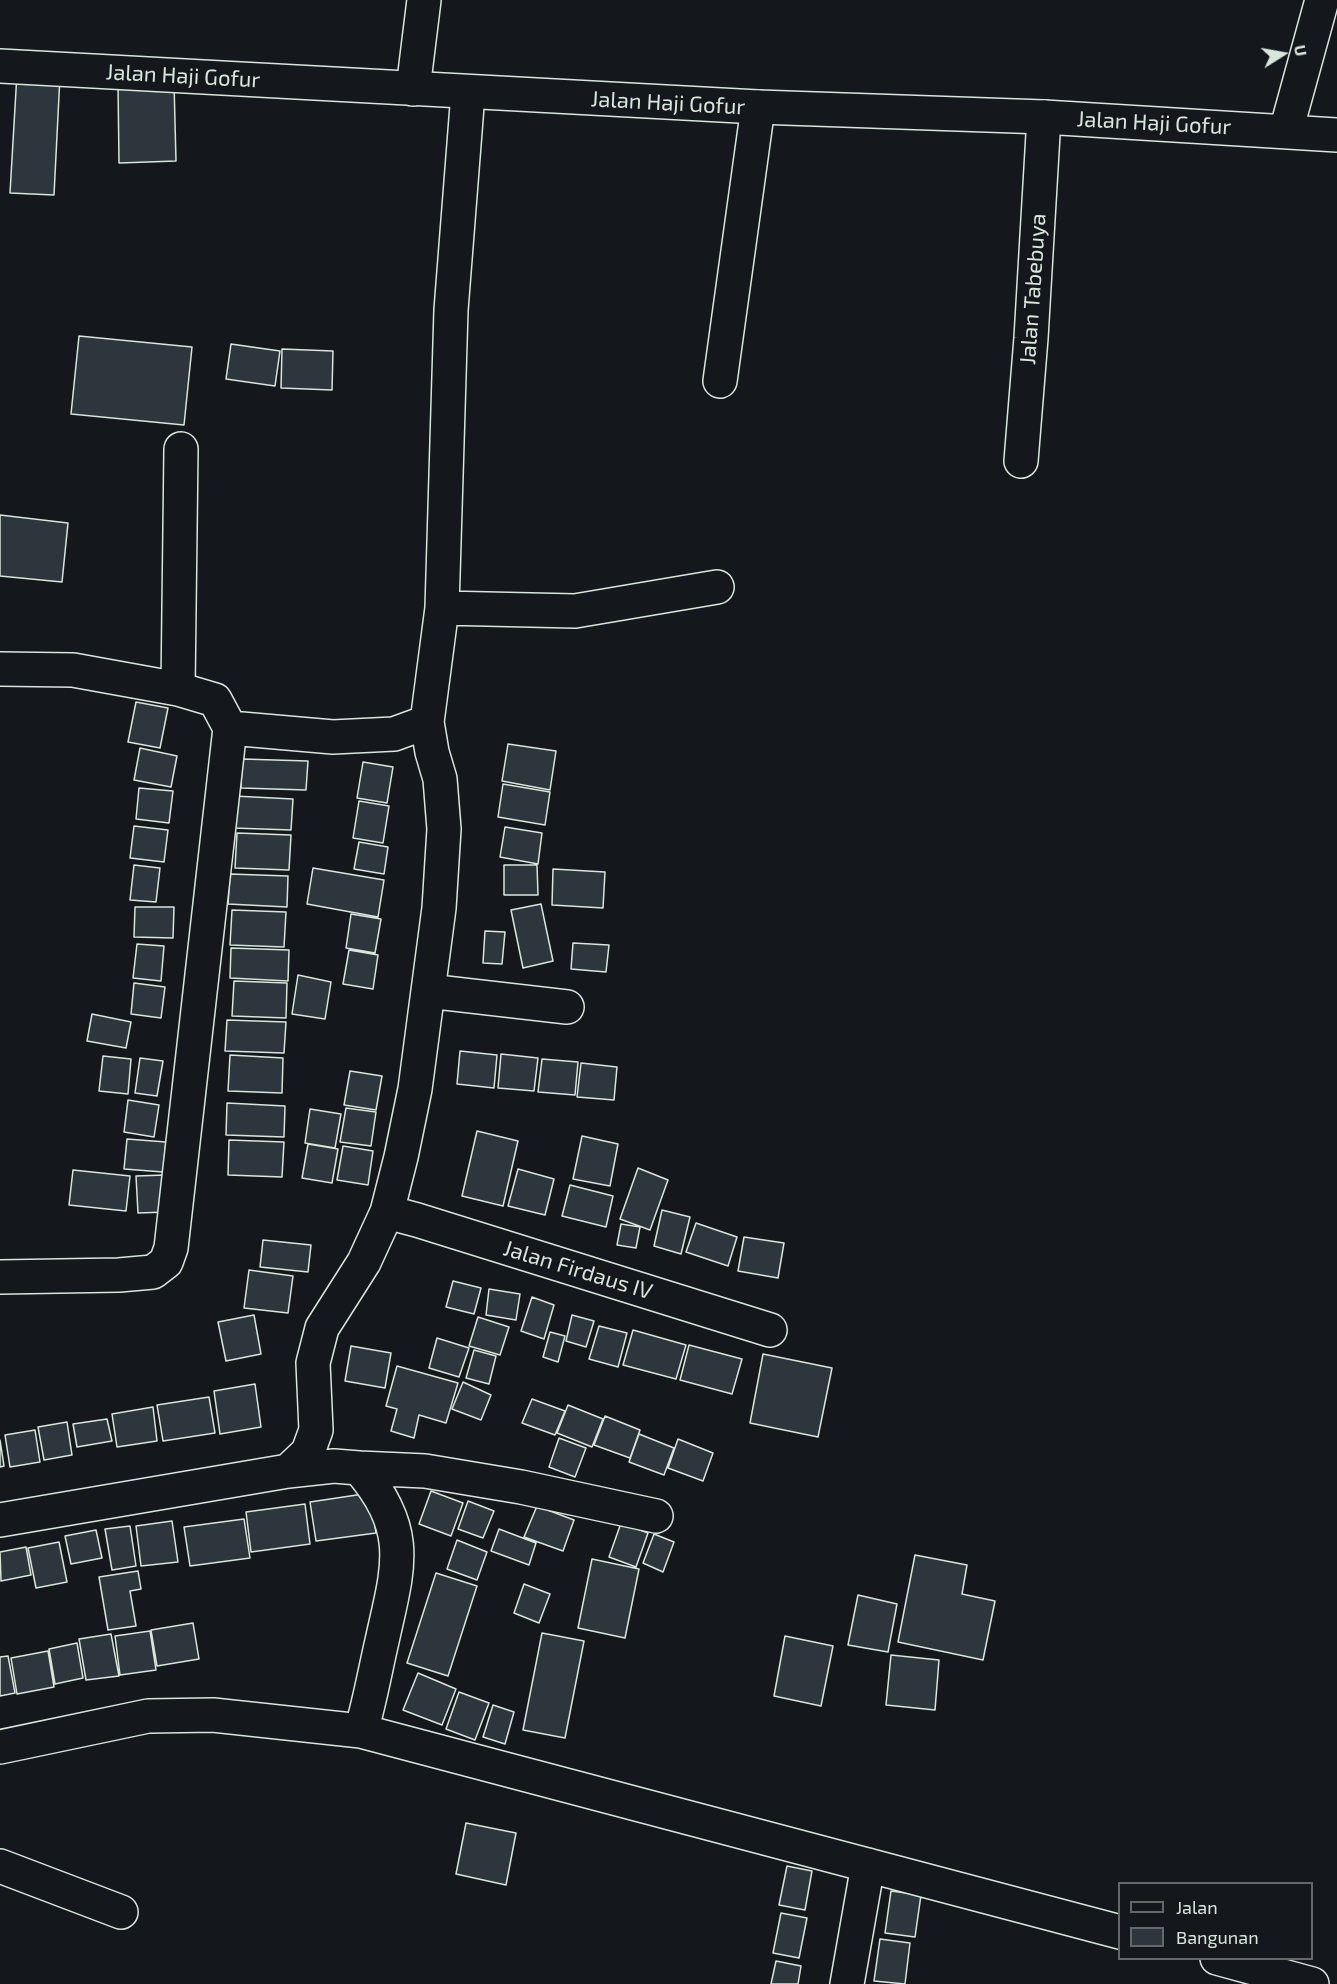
<!DOCTYPE html>
<html>
<head>
<meta charset="utf-8">
<style>
	body { margin:0 }
	#map { position:relative; width:1337px; height:1984px; overflow:hidden; background:#14181c; font-family:"Exo 2",sans-serif }
	canvas { display:block }
	.legend { position:absolute; left:1118px; top:1882px; width:195px; height:78px; box-sizing:border-box; background:#14181c; border:2px solid #626a69; margin:0; padding:8px 10px; list-style:none; font-size:18px; color:#d8e6dc }
	.legend li { display:flex; align-items:center; gap:12px; height:30px }
	.legend b { width:30px; border:2px solid #626a69 }
	.north { position:absolute; left:1253px; top:24px; width:60px; height:60px; -webkit-text-stroke:4px #14181c; paint-order:stroke; rotate:79deg; font-size:16px; font-weight:700; line-height:24px; text-align:center; color:#d8e6dc }
	.north::after { content:''; display:block; margin:auto; width:21px; height:27px; background:#d8e6dc; clip-path:polygon(50% 0,100% 100%,50% 72%,0 100%) }
</style>
</head>
<body>
<div id="map">
<canvas width="1337" height="1984"></canvas>
<ul class="legend">
<li><b style="height:8px;background:#14181c"></b>Jalan</li>
<li><b style="height:16px;background:#2c363c"></b>Bangunan</li>
</ul>
<div class="north">U</div>
</div>
<script>
const ctx = document.querySelector('canvas').getContext('2d');
ctx.lineJoin = 'round';
function paint(path, color) {
  ctx.fillStyle = color;
  ctx.fill(path, 'evenodd');
}
function trace(path, color, width, dash) {
  ctx.strokeStyle = color;
  ctx.lineWidth = width;
  ctx.lineCap = dash ? 'butt' : 'round';
  ctx.setLineDash(dash || []);
  ctx.stroke(path);
}
function label(font, color, halo, rows, align = 'center') {
  ctx.font = font + ' "Exo 2",sans-serif';
  ctx.lineWidth = 4.5;
  ctx.setLineDash([]);
  ctx.textBaseline = 'middle';
  ctx.strokeStyle = halo;
  ctx.fillStyle = color;
  for (const [text, x, y, turn = 0] of rows) {
    ctx.save();
    ctx.translate(x, y);
    ctx.rotate((+turn || 0) * Math.PI / 180);
    ctx.textAlign = isNaN(turn) ? turn : align;
    if (halo) ctx.strokeText(text, 0, 0);
    ctx.fillText(text, 0, 0);
    ctx.restore();
  }
}
const building = new Path2D(`
	M 17,73 L 60,76 L 54,195 L 10,193 Z
	M 174,83 L 176,161 L 119,163 L 118,84 Z
	M 79,336 L 192,347 L 184,425 L 71,414 Z
	M 231,344 L 280,351 L 275,386 L 226,379 Z
	M 282,349 L 333,351 L 332,390 L 281,388 Z
	M 0,515 L 68,523 L 62,582 L 0,576 Z
	M 136,702 L 168,708 L 160,748 L 128,742 Z
	M 508,744 L 556,751 L 550,790 L 502,781 Z
	M 140,748 L 177,756 L 171,787 L 134,780 Z
	M 242,759 L 308,761 L 306,790 L 241,788 Z
	M 363,762 L 393,767 L 387,803 L 357,798 Z
	M 503,784 L 550,792 L 545,825 L 498,817 Z
	M 139,788 L 173,791 L 169,823 L 136,819 Z
	M 234,796 L 293,799 L 291,830 L 233,828 Z
	M 359,801 L 389,806 L 383,843 L 353,838 Z
	M 134,826 L 168,830 L 164,862 L 130,858 Z
	M 505,827 L 542,833 L 538,864 L 500,857 Z
	M 237,833 L 291,835 L 289,870 L 235,868 Z
	M 359,842 L 388,847 L 384,874 L 354,869 Z
	M 134,865 L 160,868 L 156,902 L 130,900 Z
	M 504,865 L 537,865 L 538,895 L 504,895 Z
	M 313,868 L 384,880 L 378,917 L 307,904 Z
	M 553,869 L 605,872 L 603,908 L 552,905 Z
	M 230,874 L 288,876 L 287,907 L 228,904 Z
	M 541,904 L 553,961 L 523,968 L 511,910 Z
	M 135,907 L 174,907 L 173,938 L 134,937 Z
	M 232,910 L 286,912 L 284,947 L 230,945 Z
	M 351,914 L 381,919 L 375,953 L 346,948 Z
	M 485,931 L 505,932 L 502,964 L 483,963 Z
	M 573,943 L 609,945 L 606,972 L 571,969 Z
	M 137,944 L 164,946 L 161,981 L 133,978 Z
	M 231,948 L 289,950 L 288,981 L 230,978 Z
	M 349,950 L 378,955 L 373,989 L 343,984 Z
	M 298,975 L 331,982 L 325,1019 L 292,1014 Z
	M 234,981 L 287,983 L 286,1018 L 232,1016 Z
	M 134,983 L 165,987 L 161,1018 L 131,1014 Z
	M 92,1014 L 131,1022 L 126,1048 L 87,1041 Z
	M 227,1020 L 286,1022 L 284,1053 L 225,1051 Z
	M 460,1051 L 497,1055 L 494,1088 L 457,1084 Z
	M 501,1054 L 538,1058 L 534,1091 L 498,1088 Z
	M 230,1055 L 283,1058 L 282,1093 L 228,1091 Z
	M 103,1056 L 131,1059 L 128,1094 L 99,1091 Z
	M 140,1058 L 163,1061 L 157,1096 L 135,1093 Z
	M 542,1059 L 578,1062 L 575,1095 L 538,1092 Z
	M 581,1063 L 617,1067 L 614,1100 L 577,1097 Z
	M 350,1071 L 382,1076 L 376,1110 L 344,1105 Z
	M 128,1100 L 159,1105 L 154,1137 L 124,1132 Z
	M 227,1103 L 285,1106 L 284,1137 L 226,1135 Z
	M 346,1108 L 376,1112 L 371,1146 L 340,1142 Z
	M 310,1109 L 341,1114 L 335,1148 L 305,1143 Z
	M 477,1131 L 518,1141 L 503,1206 L 462,1196 Z
	M 582,1136 L 618,1144 L 610,1186 L 573,1179 Z
	M 127,1139 L 166,1142 L 163,1172 L 124,1169 Z
	M 229,1140 L 284,1142 L 282,1177 L 228,1175 Z
	M 308,1144 L 338,1149 L 332,1183 L 302,1178 Z
	M 343,1146 L 373,1151 L 368,1185 L 337,1180 Z
	M 638,1168 L 668,1180 L 650,1230 L 620,1219 Z
	M 518,1169 L 554,1179 L 545,1215 L 508,1206 Z
	M 73,1170 L 130,1176 L 126,1211 L 69,1205 Z
	M 165,1175 L 166,1212 L 138,1213 L 136,1176 Z
	M 570,1185 L 613,1196 L 606,1227 L 562,1216 Z
	M 662,1210 L 690,1217 L 681,1254 L 654,1246 Z
	M 696,1223 L 737,1237 L 728,1266 L 686,1252 Z
	M 621,1224 L 640,1227 L 636,1248 L 617,1245 Z
	M 744,1237 L 784,1243 L 778,1278 L 738,1271 Z
	M 263,1240 L 311,1245 L 308,1272 L 260,1267 Z
	M 249,1270 L 293,1276 L 288,1313 L 244,1308 Z
	M 453,1281 L 481,1288 L 474,1314 L 446,1307 Z
	M 489,1289 L 520,1294 L 516,1320 L 486,1315 Z
	M 532,1297 L 554,1305 L 544,1339 L 521,1331 Z
	M 254,1315 L 261,1354 L 226,1361 L 218,1322 Z
	M 572,1315 L 594,1321 L 586,1347 L 566,1341 Z
	M 478,1317 L 509,1327 L 500,1355 L 469,1346 Z
	M 599,1326 L 627,1333 L 618,1367 L 589,1359 Z
	M 633,1330 L 686,1345 L 676,1379 L 623,1365 Z
	M 550,1332 L 565,1336 L 558,1362 L 543,1357 Z
	M 437,1338 L 469,1348 L 459,1377 L 429,1368 Z
	M 689,1345 L 742,1359 L 732,1394 L 680,1380 Z
	M 351,1346 L 391,1353 L 385,1388 L 345,1381 Z
	M 474,1350 L 496,1356 L 489,1384 L 466,1378 Z
	M 763,1354 L 832,1368 L 818,1437 L 750,1423 Z
	M 397,1366 L 458,1383 L 446,1423 L 419,1415 L 414,1438 L 391,1431 L 397,1409 L 386,1406 Z
	M 463,1382 L 491,1395 L 481,1420 L 452,1409 Z
	M 255,1384 L 261,1427 L 220,1434 L 214,1391 Z
	M 209,1397 L 215,1433 L 163,1441 L 157,1405 Z
	M 532,1399 L 565,1411 L 555,1435 L 522,1423 Z
	M 568,1405 L 603,1419 L 592,1447 L 557,1433 Z
	M 153,1407 L 157,1441 L 117,1447 L 112,1414 Z
	M 605,1416 L 640,1430 L 630,1458 L 594,1445 Z
	M 107,1419 L 112,1441 L 77,1447 L 73,1424 Z
	M 67,1422 L 72,1455 L 44,1460 L 38,1427 Z
	M 35,1430 L 40,1462 L 10,1467 L 5,1435 Z
	M 639,1434 L 674,1448 L 664,1475 L 629,1462 Z
	M 559,1438 L 586,1448 L 575,1477 L 549,1467 Z
	M 678,1439 L 713,1453 L 703,1481 L 668,1468 Z
	M 0,1440 L 4,1466 L 0,1467 Z
	M 431,1491 L 463,1503 L 451,1536 L 419,1524 Z
	M 370,1493 L 376,1533 L 316,1541 L 310,1502 Z
	M 468,1501 L 494,1511 L 483,1538 L 458,1529 Z
	M 305,1504 L 310,1544 L 251,1552 L 246,1512 Z
	M 537,1506 L 574,1520 L 563,1551 L 524,1537 Z
	M 244,1519 L 250,1558 L 190,1566 L 184,1527 Z
	M 172,1521 L 178,1562 L 141,1566 L 136,1526 Z
	M 621,1523 L 648,1533 L 636,1567 L 609,1557 Z
	M 130,1526 L 136,1566 L 112,1570 L 105,1529 Z
	M 499,1529 L 536,1543 L 529,1565 L 491,1551 Z
	M 96,1530 L 102,1558 L 71,1564 L 65,1536 Z
	M 654,1534 L 674,1542 L 663,1572 L 643,1563 Z
	M 457,1540 L 487,1552 L 477,1580 L 447,1569 Z
	M 59,1542 L 67,1582 L 36,1588 L 28,1548 Z
	M 26,1547 L 31,1575 L 1,1581 L 0,1552 Z
	M 915,1555 L 967,1565 L 962,1594 L 995,1601 L 983,1660 L 898,1642 Z
	M 592,1559 L 639,1569 L 625,1638 L 578,1628 Z
	M 138,1571 L 141,1589 L 130,1591 L 136,1626 L 108,1630 L 99,1577 Z
	M 436,1573 L 477,1586 L 448,1676 L 407,1663 Z
	M 524,1584 L 550,1594 L 539,1623 L 514,1613 Z
	M 858,1595 L 897,1604 L 888,1652 L 848,1645 Z
	M 193,1623 L 199,1659 L 157,1666 L 151,1630 Z
	M 150,1631 L 156,1670 L 120,1675 L 115,1636 Z
	M 542,1633 L 584,1641 L 565,1738 L 523,1730 Z
	M 111,1634 L 119,1676 L 86,1680 L 79,1639 Z
	M 785,1636 L 833,1646 L 821,1706 L 774,1696 Z
	M 77,1643 L 83,1678 L 55,1684 L 49,1649 Z
	M 48,1651 L 54,1687 L 17,1694 L 11,1658 Z
	M 891,1655 L 939,1660 L 935,1710 L 886,1705 Z
	M 8,1656 L 15,1693 L 0,1696 L 0,1657 Z
	M 418,1673 L 456,1689 L 442,1725 L 403,1710 Z
	M 459,1692 L 489,1703 L 475,1740 L 446,1729 Z
	M 493,1705 L 514,1712 L 505,1744 L 483,1737 Z
	M 466,1823 L 516,1833 L 506,1885 L 456,1874 Z
	M 787,1866 L 812,1871 L 805,1910 L 779,1905 Z
	M 891,1891 L 921,1895 L 915,1937 L 885,1933 Z
	M 781,1913 L 807,1918 L 799,1958 L 773,1953 Z
	M 880,1939 L 910,1943 L 905,1984 L 874,1981 Z
	M 776,1961 L 801,1966 L 798,1984 L 771,1984 Z`);
paint(building, '#2c363c');
trace(building, '#d8e6dc', 1.5);
const minor = new Path2D(`
	M 413,89 L 424,0
	M 1286,131 L 1322,0
	M 720,381 L 758,107
	M 1021,461 L 1031,338 L 1044,117
	M 442,608 L 575,611 L 717,587
	M 0,669 L 73,670 L 178,689
	M 230,728 L 333,737 L 394,734 L 427,722
	M 428,991 L 567,1007
	M 387,1212 L 417,1220 L 770,1330
	M 0,1277 L 119,1275 L 153,1272 L 166,1262 L 171,1248 L 230,728 L 215,700 L 178,689 L 181,449
	M 359,1468 L 425,1471 L 521,1487 L 656,1516
	M 288,1471 L 308,1452 L 316,1430 L 313,1363 L 322,1328 L 364,1262 L 387,1212 L 401,1157 L 415,1089 L 439,908 L 444,829 L 440,779 L 432,752 L 427,722 L 442,608 L 451,310 L 468,93
	M 0,1520 L 288,1471 L 334,1466 L 359,1468 C 413,1531 398,1568 382,1641 C 375,1671 370,1701 361,1731
	M 0,1747 L 148,1716 L 213,1715 L 361,1731 L 1120,1932
	M 0,1866 L 121,1912
	M 1217,1958 L 1312,1984
	M 847,1984 L 868,1865`);
const tertiary = new Path2D(`
	M 0,66 L 758,107 L 1044,117 L 1337,135`);
trace(minor, '#d8e6dc', 36);
trace(tertiary, '#d8e6dc', 36);
trace(minor, '#14181c', 33);
trace(tertiary, '#14181c', 33);
label('22px', '#d8e6dc', '#14181c', [
	["Jalan Haji Gofur",183,76,3],
	["Jalan Haji Gofur",668,103,3],
	["Jalan Haji Gofur",1154,123,3],
	["Jalan Tabebuya",1033,289,-86],
	["Jalan Firdaus IV",578,1270,17]
]);
</script>
</body>
</html>
